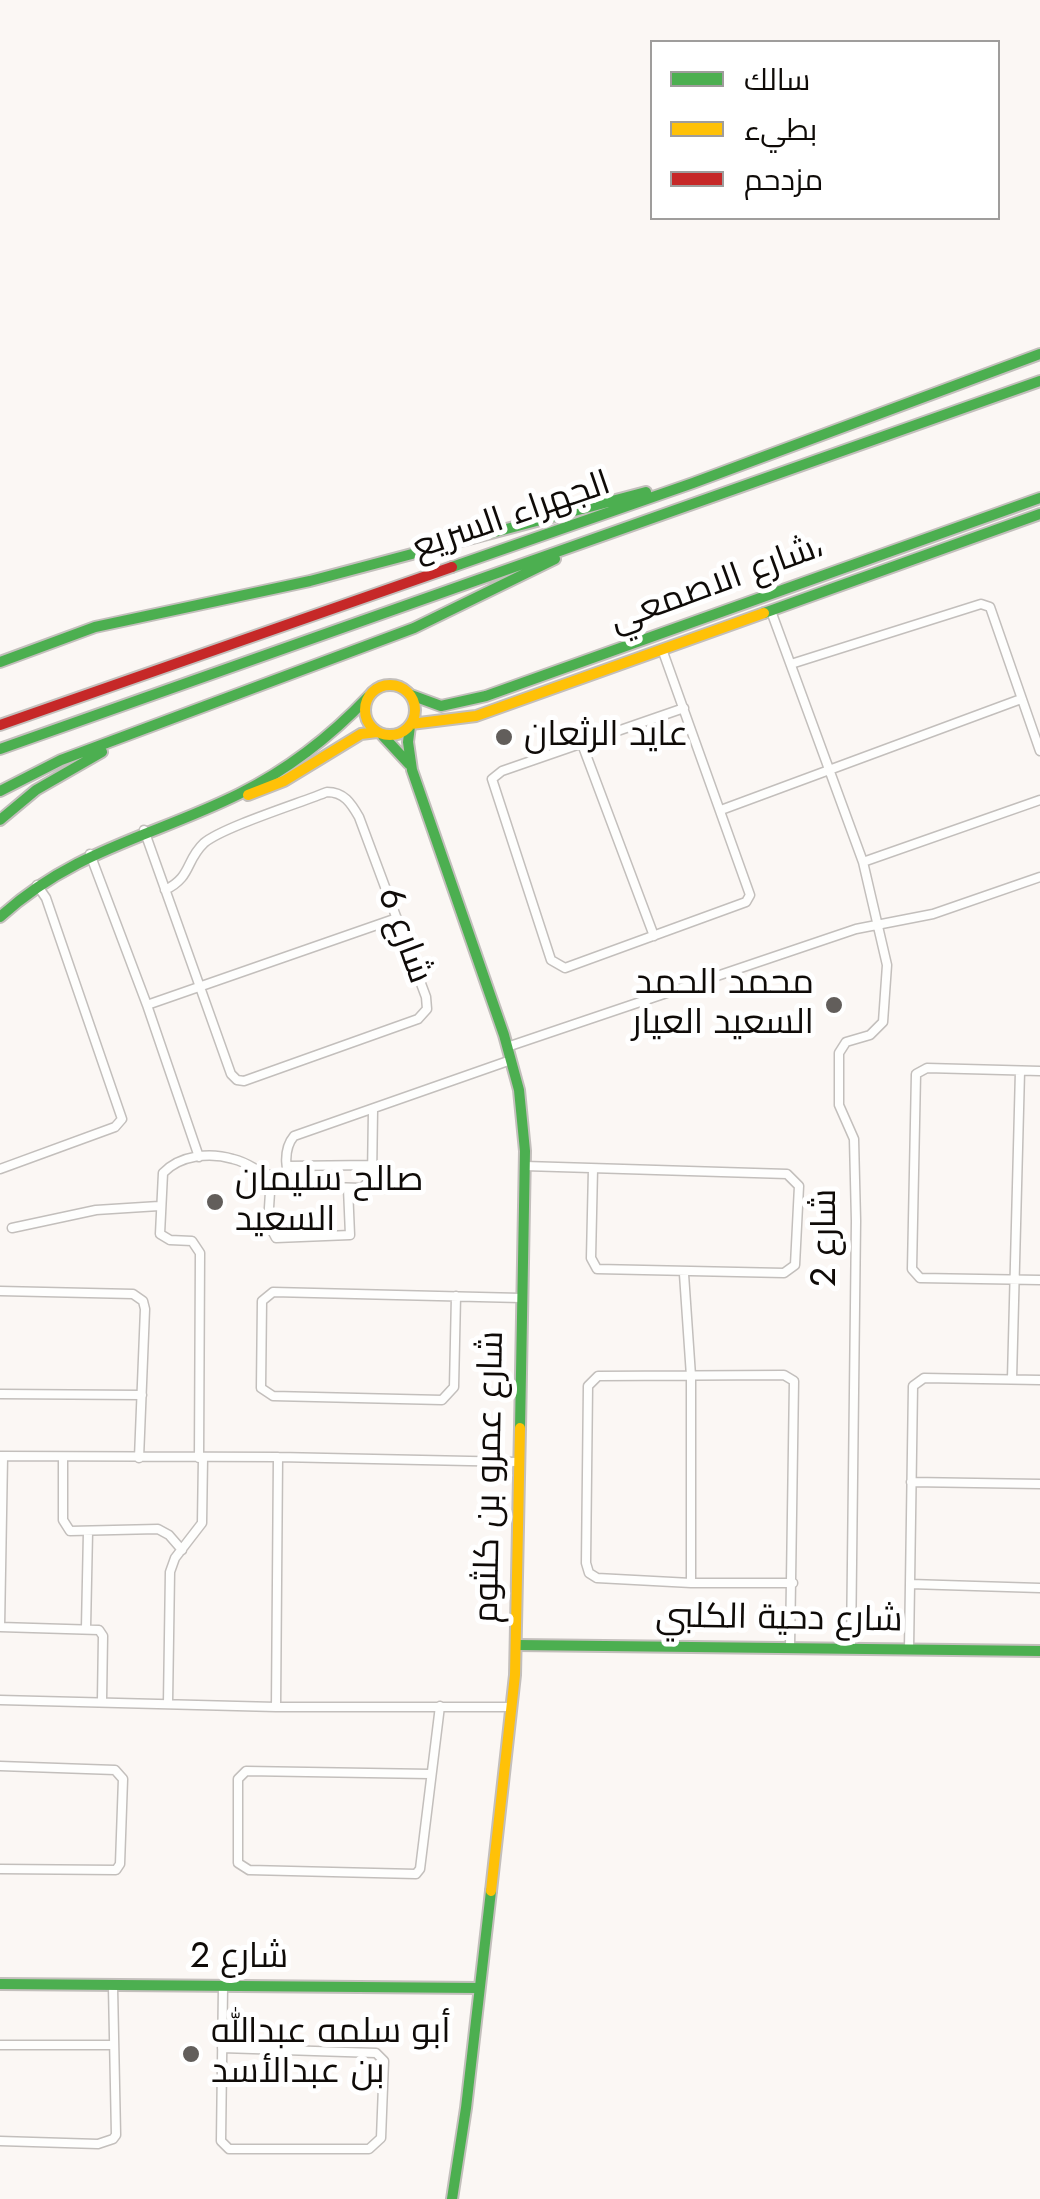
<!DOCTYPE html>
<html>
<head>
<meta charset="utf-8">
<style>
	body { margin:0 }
	#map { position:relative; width:1040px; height:2199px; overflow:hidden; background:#fbf7f4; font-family:Jost,Cairo,sans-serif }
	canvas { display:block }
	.legend { position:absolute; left:650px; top:40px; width:350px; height:180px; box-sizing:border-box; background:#fff; border:2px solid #9f9d9c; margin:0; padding:12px 18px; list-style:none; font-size:30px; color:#0f0b08 }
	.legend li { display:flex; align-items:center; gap:20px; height:50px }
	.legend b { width:50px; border:2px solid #9f9d9c }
</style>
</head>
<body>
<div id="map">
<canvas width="1040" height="2199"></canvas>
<ul class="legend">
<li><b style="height:12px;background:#4caf50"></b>سالك</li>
<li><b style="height:12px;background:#ffc107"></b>بطيء</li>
<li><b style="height:12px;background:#c62828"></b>مزدحم</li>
</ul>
</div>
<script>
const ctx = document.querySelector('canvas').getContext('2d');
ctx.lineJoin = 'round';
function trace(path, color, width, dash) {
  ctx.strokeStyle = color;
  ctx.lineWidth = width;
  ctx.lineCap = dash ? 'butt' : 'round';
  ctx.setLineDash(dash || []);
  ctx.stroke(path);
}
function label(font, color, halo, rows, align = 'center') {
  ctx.font = font + ' Jost,Cairo,sans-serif';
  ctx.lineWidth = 10;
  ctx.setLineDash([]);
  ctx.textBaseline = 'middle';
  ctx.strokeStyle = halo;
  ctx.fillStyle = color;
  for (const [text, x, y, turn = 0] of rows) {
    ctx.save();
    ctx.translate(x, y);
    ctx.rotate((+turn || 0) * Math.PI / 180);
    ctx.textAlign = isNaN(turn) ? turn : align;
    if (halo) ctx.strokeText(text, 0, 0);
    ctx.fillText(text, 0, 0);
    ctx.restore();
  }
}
const street = new Path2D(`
	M 771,611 L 863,862 L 887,965 L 883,1022 L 870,1035 L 846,1042 L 839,1053 L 839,1105 L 854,1139 L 856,1221 L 851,1648
	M 662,649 L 750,895 L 746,902 L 565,968 L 551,960 L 492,779 L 502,771 L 684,708
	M 791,664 L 981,604 L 990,607 L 1040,751
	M 582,744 L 654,936
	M 721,810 L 1021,699
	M 144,830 L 231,1074 L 237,1080 L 244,1081 L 418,1019 L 427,1009 L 426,997 L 359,817 C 351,803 344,792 327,792 C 300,803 223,827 204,843 C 185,861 192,877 165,890
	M 90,854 L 147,1005 L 199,1157
	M 863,862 L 1040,800
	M 147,1005 L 397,918
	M 507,1047 L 856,929 L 933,914 L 1040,877
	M 1040,1071 L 927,1068 L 916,1074 L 912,1269 L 920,1278 L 1040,1280
	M 373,1110 L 372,1178 L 362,1188 L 295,1186 C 284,1174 283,1149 294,1136 L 511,1060
	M 287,1166 L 372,1165
	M 525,1166 L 787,1174 L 799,1186 L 795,1265 L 784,1273 L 597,1269 L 591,1258 L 593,1169
	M 0,1169 L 115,1127 L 122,1119 L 46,898 L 37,885
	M 271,1177 L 268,1223 L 276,1238 L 350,1235 L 348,1188
	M 12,1228 L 96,1210 L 159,1206
	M 684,1274 L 691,1376 L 691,1583
	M 0,1291 L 133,1294 L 143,1301 L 145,1309 L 139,1458
	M 456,1296 L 454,1387 L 442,1400 L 273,1396 L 261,1388 L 262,1301 L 273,1292 L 438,1296 L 521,1298
	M 1012,1379 L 1020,1071
	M 0,1394 L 142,1395
	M 0,1456 L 278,1457 L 517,1462
	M 3,1457 L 0,1627 L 99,1630 L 103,1636 L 102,1700
	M 63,1458 L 63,1520 L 70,1531 L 158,1529 L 169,1535 L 182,1550
	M 199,1458 L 200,1253 L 192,1241 L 170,1240 L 160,1234 L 163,1173 C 180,1155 210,1152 233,1159 C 258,1165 258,1179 287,1174
	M 911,1482 L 1040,1484
	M 910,1584 L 1040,1588
	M 86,1628 L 88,1532
	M 790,1647 L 794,1381 L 784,1375 L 598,1376 L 588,1386 L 586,1563 L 589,1573 L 597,1578 L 691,1583 L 793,1583
	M 909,1649 L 913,1386 L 924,1378 L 1040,1380
	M 0,1700 L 276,1707 L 511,1707
	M 168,1703 L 170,1572 L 175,1558 L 202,1523 L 203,1458
	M 276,1707 L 278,1457
	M 0,1766 L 115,1770 L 123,1779 L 120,1864 L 116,1870 L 0,1869
	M 430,1774 L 246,1771 L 238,1779 L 238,1863 L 249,1870 L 416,1874 L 420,1869 L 440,1706
	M 0,2045 L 113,2045
	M 222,2048 L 376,2053 L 384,2061 L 381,2138 L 369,2149 L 229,2149 L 221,2141 L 223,1987
	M 0,2141 L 98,2144 L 113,2139 L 116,2135 L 113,1987`);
const fast = new Path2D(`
	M 452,567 L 693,483 L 1040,354
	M 764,613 L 1040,514
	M 0,662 L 95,627 L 310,581 L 646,492
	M 411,695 L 441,706 L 486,696 L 1040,498
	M 410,726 L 408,742 L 412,770 L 504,1035 L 519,1090 L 525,1151 L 520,1428
	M 383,736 L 409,764
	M 0,749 L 1040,381
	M 0,791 L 61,760 L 414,628 L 555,559
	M 0,820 L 36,790 L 102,752
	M 0,917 C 75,849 152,837 239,794 C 287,770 331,736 368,697
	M 517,1645 L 1040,1651
	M 0,1984 L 478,1988
	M 452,2199 L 466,2108 L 491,1891`);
const slow = new Path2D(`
	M365 710a25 25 0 1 1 50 0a25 25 0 1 1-50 0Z
	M 411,724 L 476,716 L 764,613
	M 248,795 L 284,781 L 361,734 L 377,732
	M 491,1891 L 515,1675 L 520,1428`);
const jam = new Path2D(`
	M 0,725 L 452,567`);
trace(street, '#c3bfbc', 11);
trace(fast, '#c3bfbc', 14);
trace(slow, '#c3bfbc', 14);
trace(jam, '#c3bfbc', 14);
trace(street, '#fefefd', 8);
trace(fast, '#4caf50', 10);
trace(slow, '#ffc107', 10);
trace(jam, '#c62828', 10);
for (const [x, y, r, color] of [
	[504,737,10,"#625e5b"],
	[834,1005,10,"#625e5b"],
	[215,1202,10,"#625e5b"],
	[191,2054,10,"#625e5b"]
]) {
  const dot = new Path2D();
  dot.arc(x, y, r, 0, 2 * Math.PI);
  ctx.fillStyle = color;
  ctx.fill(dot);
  trace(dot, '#fff', 4);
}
label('35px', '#0f0b08', '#fff', [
	["الجهراء السريع",512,517,-19],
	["شارع الاصمعي،",717,585,-20],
	["شارع 6",403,936,70],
	["شارع 2",827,1238,-90],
	["شارع عمرو بن كلثوم",491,1477,-89],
	["شارع دحية الكلبي",779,1620,1],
	["شارع 2",239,1959]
]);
label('35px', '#0f0b08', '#fff', [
	["عايد الرثعان",524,737],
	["محمد الحمد",814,985,"right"],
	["السعيد العيار",814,1025,"right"],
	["صالح سليمان",235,1182],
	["السعيد",235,1222],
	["أبو سلمه عبدالله",211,2034],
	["بن عبدالأسد",211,2074]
], 'left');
</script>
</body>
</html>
